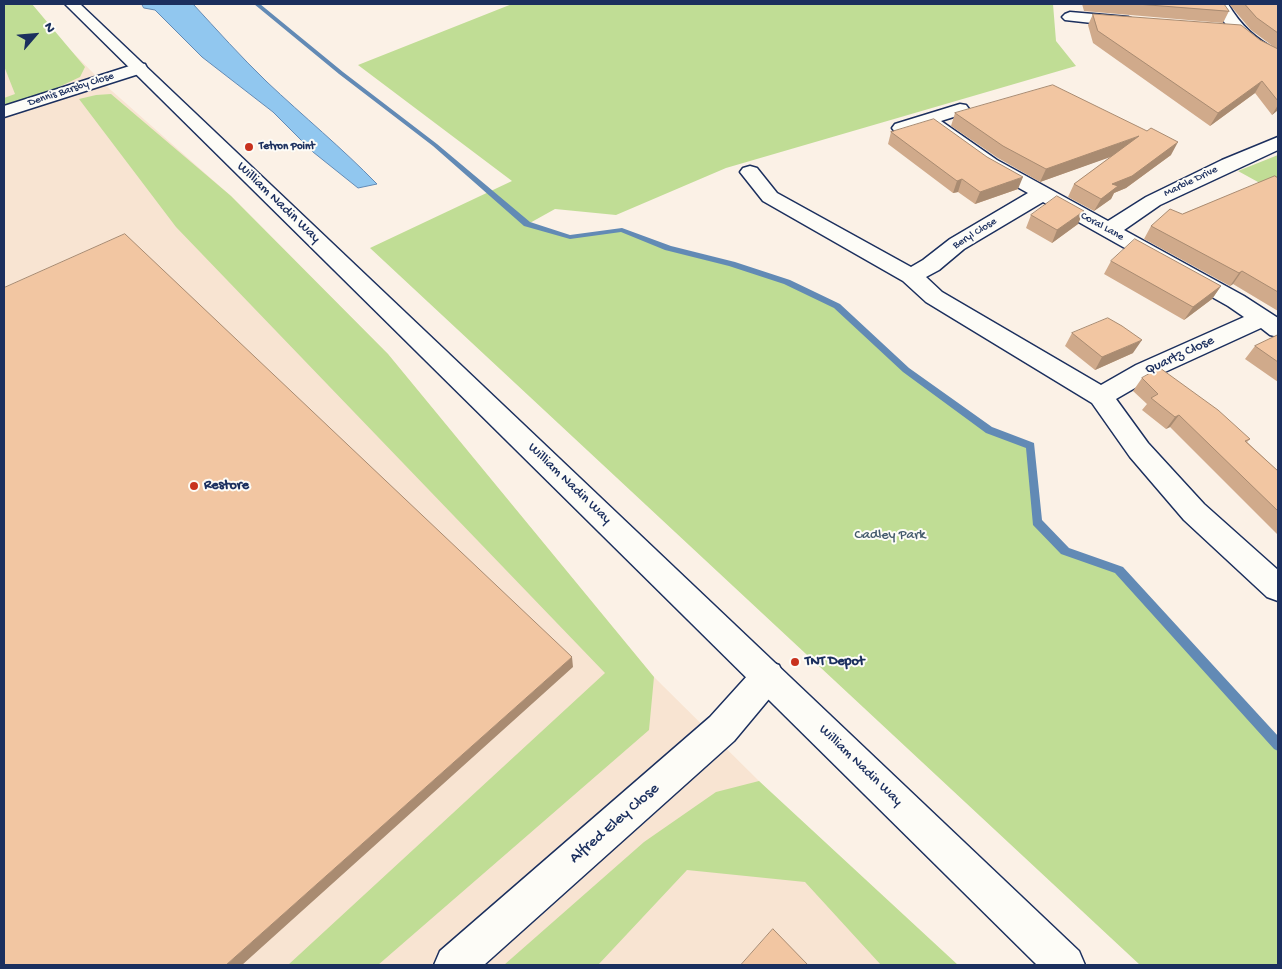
<!DOCTYPE html>
<html>
<head>
<meta charset="utf-8">
<style>
	body { margin:0 }
	#map { position:relative; width:1282px; height:969px; overflow:hidden; background:#fbf1e6; font-family:"Gochi Hand",sans-serif }
	canvas { display:block }
	.frame { position:absolute; inset:0; border:5px solid #1b2f5e; pointer-events:none }
	.north { position:absolute; left:10px; top:10px; width:50px; height:50px; -webkit-text-stroke:4px #fdfcf7; paint-order:stroke; rotate:63deg; font-size:14px; font-weight:700; line-height:20px; text-align:center; color:#1b2f5e }
	.north::after { content:''; display:block; margin:auto; width:18px; height:22px; background:#1b2f5e; clip-path:polygon(50% 0,100% 100%,50% 72%,0 100%) }
</style>
</head>
<body>
<div id="map">
<canvas width="1282" height="969"></canvas>
<div class="frame"></div>
<div class="north">N</div>
</div>
<script>
const ctx = document.querySelector('canvas').getContext('2d');
ctx.lineJoin = 'round';
function paint(path, color) {
  ctx.fillStyle = color;
  ctx.fill(path, 'evenodd');
}
function trace(path, color, width, dash) {
  ctx.strokeStyle = color;
  ctx.lineWidth = width;
  ctx.lineCap = dash ? 'butt' : 'round';
  ctx.setLineDash(dash || []);
  ctx.stroke(path);
}
function label(font, color, halo, rows, align = 'center') {
  ctx.font = font + ' "Gochi Hand",sans-serif';
  ctx.lineWidth = 4;
  ctx.setLineDash([]);
  ctx.textBaseline = 'middle';
  ctx.strokeStyle = halo;
  ctx.fillStyle = color;
  for (const [text, x, y, turn = 0] of rows) {
    ctx.save();
    ctx.translate(x, y);
    ctx.rotate((+turn || 0) * Math.PI / 180);
    ctx.textAlign = isNaN(turn) ? turn : align;
    if (halo) ctx.strokeText(text, 0, 0);
    ctx.fillText(text, 0, 0);
    ctx.restore();
  }
}
paint(new Path2D(`
	M 4,4 L 25,4 L 104,84 L 231,196 L 388,354 L 654,677 L 759,781 L 933,965 L 4,965 Z`), '#f8e4d2');
paint(new Path2D(`
	M 4,4 L 32,4 L 85,67 L 80,77 L 44,94 L 4,105 L 4,98 L 15,94 L 4,66 Z
	M 512,4 L 1053,4 L 1056,41 L 1076,66 L 726,168 L 616,215 L 555,209 L 528,224 L 570,237 L 622,230 L 668,248 L 732,264 L 787,282 L 837,306 L 906,370 L 989,430 L 1031,446 L 1037,522 L 1065,551 L 1119,570 L 1278,745 L 1278,965 L 1140,965 L 370,248 L 512,181 L 358,65 Z
	M 111,94 L 231,196 L 388,354 L 654,677 L 649,730 L 378,965 L 288,965 L 605,673 L 176,227 L 79,99 L 96,95 Z
	M 1278,155 L 1278,193 L 1238,171 Z
	M 759,781 L 958,965 L 881,965 L 805,882 L 687,870 L 598,965 L 504,965 L 644,842 L 716,792 Z`), '#c0dd95');
const water = new Path2D(`
	M 142,4 L 193,4 C 217,30 241,57 267,82 C 303,116 342,148 377,184 L 358,188 L 313,152 L 273,112 L 202,57 L 155,10 L 144,8 Z`);
paint(water, '#91c7ef');
trace(water, '#628ab5', 1);
paint(new Path2D(`
	M 254,4 L 260,4 L 343,72 L 437,144 L 530,222 L 570,235 L 622,228 L 671,246 L 735,262 L 790,280 L 840,304 L 909,368 L 992,427 L 1034,443 L 1042,520 L 1069,548 L 1123,567 L 1278,736 L 1278,751 L 1274,749 L 1115,573 L 1061,554 L 1033,525 L 1026,448 L 986,433 L 903,372 L 834,308 L 784,284 L 729,266 L 665,250 L 621,232 L 570,239 L 524,226 L 433,146 L 339,74 Z`), '#628ab5');
const minor = new Path2D(`
	M 1214,4 L 1228,4 C 1241,26 1256,39 1278,51 L 1278,62 C 1250,56 1225,29 1214,4 Z
	M 1070,12 L 1128,17 L 1133,19 L 1136,22 L 1133,25 L 1128,27 L 1065,20 L 1062,17 L 1065,14 Z
	M 139,63 L 145,64 L 147,68 L 145,72 L 4,117 L 4,106 Z
	M 960,104 L 966,105 L 969,109 L 966,113 L 941,121 L 997,160 L 1108,221 L 1146,197 L 1222,160 L 1278,137 L 1278,150 L 1160,205 L 1124,230 L 1244,296 L 1278,318 L 1278,337 L 1270,335 L 1261,328 L 1154,377 L 1116,399 L 1148,443 L 1204,504 L 1278,570 L 1278,601 L 1267,597 L 1184,520 L 1130,457 L 1092,403 L 926,302 L 903,281 L 763,201 L 740,172 L 743,168 L 750,166 L 757,168 L 777,193 L 911,267 L 923,260 L 950,239 L 1028,193 L 983,168 L 925,126 L 901,133 L 895,132 L 892,128 L 895,124 ZM 1043,202 L 1228,306 L 1244,317 L 1136,365 L 1101,385 L 942,292 L 926,277 L 939,270 L 964,249 Z
	M 768,661 L 779,665 L 784,676 L 779,687 L 734,741 L 484,965 L 434,965 L 440,951 L 710,717 L 757,665 Z`);
const major = new Path2D(`
	M 65,4 L 80,4 L 1079,951 L 1085,965 L 1037,965 Z`);
trace(minor, '#1b2f5e', 3);
trace(major, '#1b2f5e', 3);
paint(minor, '#fdfcf7');
paint(major, '#fdfcf7');
paint(new Path2D(`
	M 1082,4 L 1224,4 L 1229,11 L 1223,23 L 1084,11 Z
	M 1229,4 L 1278,4 L 1278,110 L 1272,115 L 1255,93 L 1210,126 L 1093,43 L 1088,25 L 1093,14 L 1260,40 L 1274,47 L 1251,30 Z
	M 955,113 L 1171,155 L 1126,188 L 1114,193 L 1111,199 L 1094,211 L 1068,197 L 1074,184 L 1112,156 L 1040,182 L 998,158 L 951,126 Z
	M 891,132 L 1018,189 L 975,204 L 958,192 L 953,193 L 888,144 Z
	M 1278,178 L 1278,311 L 1233,284 L 1230,286 L 1144,239 L 1151,226 Z
	M 1031,215 L 1078,224 L 1052,243 L 1026,228 Z
	M 1111,261 L 1221,286 L 1212,299 L 1184,320 L 1104,274 Z
	M 1072,333 L 1133,353 L 1095,370 L 1065,346 Z
	M 1278,335 L 1278,382 L 1245,359 L 1255,346 Z
	M 1142,378 L 1250,439 L 1247,442 L 1278,471 L 1278,535 L 1170,427 L 1166,429 L 1142,410 L 1147,404 L 1133,391 Z`), '#d0aa8b');
paint(new Path2D(`
	M 1262,81 L 1255,93 L 1210,126 L 1218,113 Z
	M 1278,105 L 1278,110 L 1272,115 Z
	M 1139,136 L 1133,149 L 1040,182 L 1046,169 Z
	M 1178,142 L 1171,155 L 1126,188 L 1114,193 L 1111,199 L 1094,211 L 1101,199 L 1112,184 Z
	M 1023,177 L 1018,189 L 975,204 L 980,192 Z
	M 962,179 L 958,192 L 953,193 L 957,181 Z
	M 1084,211 L 1078,224 L 1052,243 L 1057,230 Z
	M 1242,271 L 1233,284 L 1230,286 L 1239,273 Z
	M 1221,286 L 1212,299 L 1184,320 L 1193,307 Z
	M 1142,340 L 1133,353 L 1095,370 L 1102,357 Z
	M 1179,415 L 1170,427 L 1166,429 L 1175,417 Z
	M 572,657 L 573,667 L 242,965 L 226,965 Z`), '#a98b71');
const building = new Path2D(`
	M 1137,4 L 1224,4 L 1229,11 Z
	M 1245,4 L 1278,4 L 1278,33 L 1257,18 Z
	M 1093,14 L 1241,25 L 1260,40 L 1278,49 L 1278,101 L 1262,81 L 1218,113 L 1098,31 Z
	M 1053,85 L 1147,131 L 1151,128 L 1178,142 L 1132,176 L 1112,184 L 1118,186 L 1101,199 L 1074,184 L 1139,136 L 1046,169 L 1003,146 L 955,113 Z
	M 934,119 L 987,157 L 1023,177 L 980,192 L 962,179 L 957,181 L 891,132 Z
	M 1275,176 L 1278,178 L 1278,292 L 1242,271 L 1239,273 L 1151,226 L 1170,209 L 1182,214 Z
	M 1057,196 L 1084,211 L 1057,230 L 1031,215 Z
	M 125,234 L 572,657 L 226,965 L 4,965 L 4,288 Z
	M 1135,239 L 1221,286 L 1193,307 L 1111,261 Z
	M 1108,318 L 1122,326 L 1142,340 L 1102,357 L 1072,333 Z
	M 1278,335 L 1278,362 L 1255,346 Z
	M 1160,368 L 1218,410 L 1250,439 L 1245,441 L 1278,471 L 1278,511 L 1179,415 L 1175,417 L 1151,398 L 1158,394 L 1142,378 Z
	M 773,929 L 808,965 L 741,965 Z`);
paint(building, '#f2c6a2');
trace(building, '#a98b71', 1);
for (const [x, y, r, color] of [
	[249,147,5,"#c8321e"],
	[194,486,5,"#c8321e"],
	[795,662,5,"#c8321e"]
]) {
  const dot = new Path2D();
  dot.arc(x, y, r, 0, 2 * Math.PI);
  ctx.fillStyle = color;
  ctx.fill(dot);
  trace(dot, '#fdfcf7', 2);
}
label('11px', '#1b2f5e', '#fdfcf7', [
	["Dennis Barsby Close",71,90,-18],
	["Marble Drive",1191,182,-26],
	["Coral Lane",1102,227,29],
	["Beryl Close",975,234,-32]
]);
label('bold 11px', '#1b2f5e', '#fdfcf7', [
	["Tetron Point",259,147]
], 'left');
label('14px', '#1b2f5e', '#fdfcf7', [
	["William Nadin Way",278,203,44],
	["Quartz Close",1180,356,-25],
	["William Nadin Way",569,484,44],
	["William Nadin Way",860,766,44]
]);
label('bold 14px', '#1b2f5e', '#fdfcf7', [
	["Restore",204,486],
	["TNT Depot",805,662]
], 'left');
label('14px', '#445a6c', '#fdfcf7', [
	["Cadley Park",890,536]
]);
label('16px', '#1b2f5e', '#fdfcf7', [
	["Alfred Eley Close",615,824,-41]
]);
</script>
</body>
</html>
